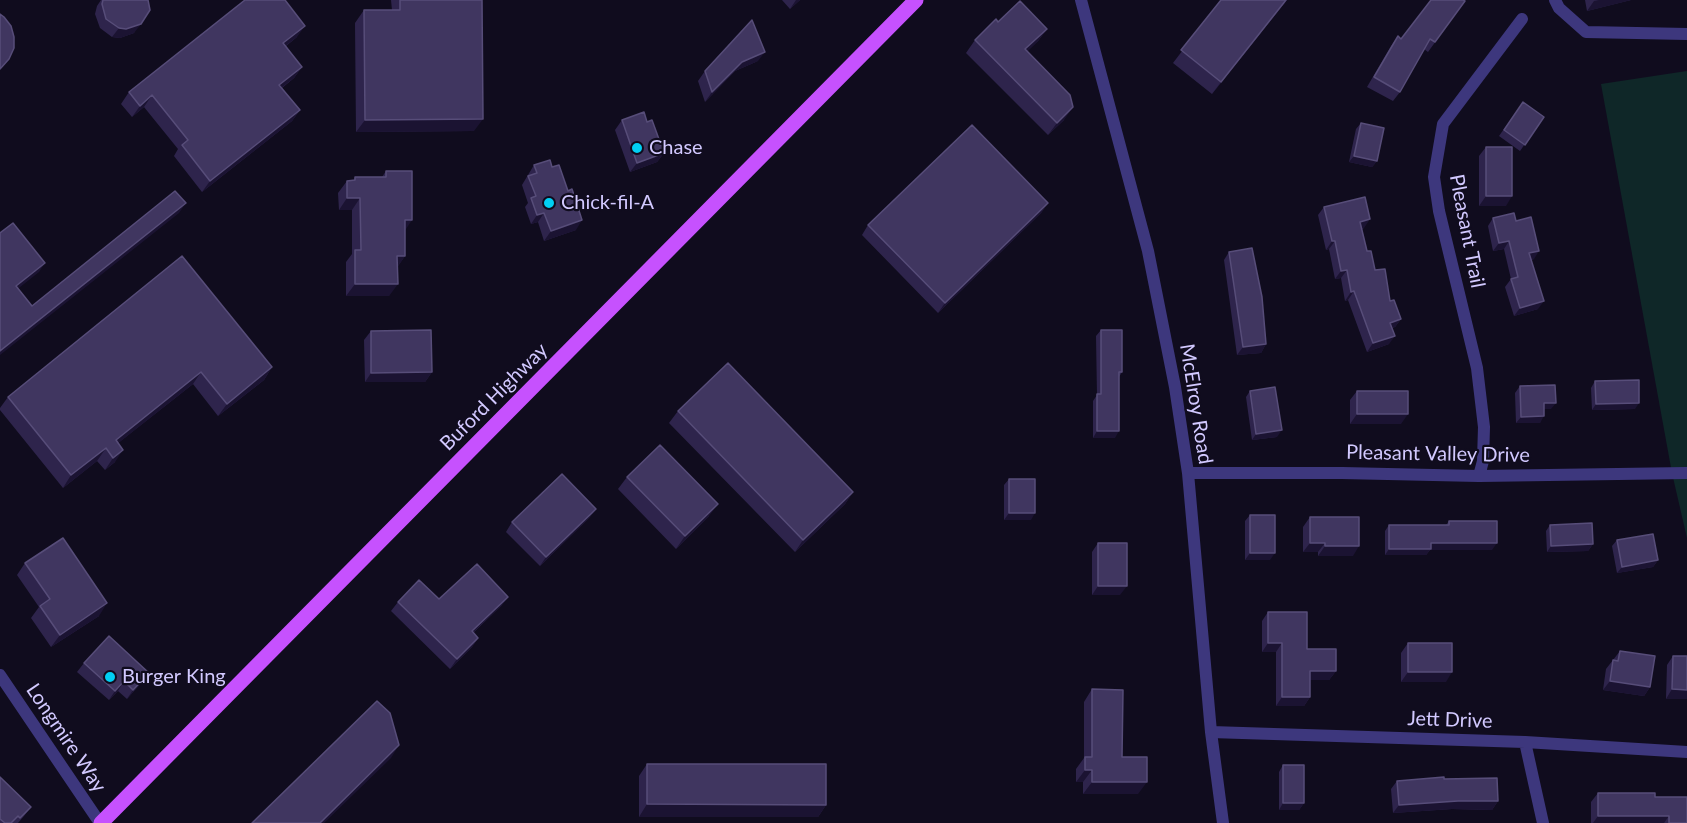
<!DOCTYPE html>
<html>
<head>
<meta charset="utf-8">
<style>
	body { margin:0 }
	canvas { display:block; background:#100c1e }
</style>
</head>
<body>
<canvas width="1687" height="823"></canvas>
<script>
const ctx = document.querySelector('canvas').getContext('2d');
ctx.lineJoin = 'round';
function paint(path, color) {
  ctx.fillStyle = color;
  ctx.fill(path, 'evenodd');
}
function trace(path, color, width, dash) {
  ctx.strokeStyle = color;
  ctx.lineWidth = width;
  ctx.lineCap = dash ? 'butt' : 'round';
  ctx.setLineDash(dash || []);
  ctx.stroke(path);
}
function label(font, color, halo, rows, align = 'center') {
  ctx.font = font + ' Lato,sans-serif';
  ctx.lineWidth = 4.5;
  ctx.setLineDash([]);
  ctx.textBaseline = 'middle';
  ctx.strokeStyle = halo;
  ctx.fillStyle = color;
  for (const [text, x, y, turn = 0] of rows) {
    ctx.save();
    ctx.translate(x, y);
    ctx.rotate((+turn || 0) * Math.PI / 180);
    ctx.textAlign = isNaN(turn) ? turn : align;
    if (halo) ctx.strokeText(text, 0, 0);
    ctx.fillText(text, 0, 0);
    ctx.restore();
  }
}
paint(new Path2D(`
	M 1687,71 L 1687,538 L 1672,473 L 1601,84 Z`), '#0f2728');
trace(new Path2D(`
	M 1081,0 L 1148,251 L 1175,387 L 1188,473 L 1211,732 L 1223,823
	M 1555,0 L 1559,8 L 1586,32 L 1687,34
	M 1188,473 L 1342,473 L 1479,476 L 1687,473
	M 1479,476 L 1483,461 L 1484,427 L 1477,368 L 1439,211 L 1434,177 L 1443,124 L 1522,19
	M 0,675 L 100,823
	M 1211,732 L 1525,742 L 1687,752
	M 1525,742 L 1543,823`), '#3d377d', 12);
trace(new Path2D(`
	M 101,823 L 916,0`), '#c651fe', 15);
paint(new Path2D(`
	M 101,0 L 148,0 L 134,33 L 120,38 L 112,37 L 100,28 L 95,14 L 97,6 Z
	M 391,0 L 482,0 L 474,131 L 356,132 L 355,23 L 364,10 L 392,10 Z
	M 782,0 L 800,0 L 790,9 Z
	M 1221,0 L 1287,0 L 1212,94 L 1173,63 Z
	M 1585,0 L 1631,0 L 1587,11 Z
	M 1465,1 L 1428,52 L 1424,49 L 1400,92 L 1393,101 L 1367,87 L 1391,46 L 1398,36 L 1401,39 Z
	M 998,22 L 1047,29 L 1038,41 L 1027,51 L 1064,120 L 1048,135 L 966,53 L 975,40 Z
	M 297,37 L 286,46 L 302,67 L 294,78 L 282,88 L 300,110 L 292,121 L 202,192 L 174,156 L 178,149 L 144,107 L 132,117 L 121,104 L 129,92 Z
	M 758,61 L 735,71 L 705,102 L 698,81 L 705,71 Z
	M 1523,102 L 1544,117 L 1520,151 L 1499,136 Z
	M 622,120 L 647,122 L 664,153 L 657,162 L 630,172 L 615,130 Z
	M 1361,123 L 1377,161 L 1372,167 L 1349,162 L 1356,129 Z
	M 1486,147 L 1506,206 L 1479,206 L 1479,156 Z
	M 534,165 L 576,230 L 544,241 L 538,222 L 531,224 L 525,207 L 528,203 L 522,185 Z
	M 386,171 L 405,230 L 405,256 L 397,267 L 389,296 L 346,296 L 346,262 L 352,254 L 352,210 L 339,210 L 338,193 L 347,181 L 353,181 L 355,177 L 382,177 Z
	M 1048,203 L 1041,213 L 938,313 L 862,235 L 868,225 Z
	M 1324,207 L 1364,228 L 1362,229 L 1367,251 L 1375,270 L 1390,301 L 1401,319 L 1395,327 L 1392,328 L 1389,344 L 1367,352 L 1348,300 L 1345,301 L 1341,278 L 1335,279 L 1329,249 L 1326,250 L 1318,215 Z
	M 1493,218 L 1516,221 L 1534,259 L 1531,260 L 1538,309 L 1514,316 L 1505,287 L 1511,279 L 1504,249 L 1493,251 L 1488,226 Z
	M 1229,252 L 1266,344 L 1261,353 L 1237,355 L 1224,260 Z
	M 182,256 L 272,367 L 264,380 L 218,416 L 193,384 L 118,443 L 115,462 L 105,470 L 97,461 L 63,488 L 0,410 L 0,408 L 8,397 Z
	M 1101,330 L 1122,372 L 1119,377 L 1115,438 L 1093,438 L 1093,401 L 1097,395 L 1096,336 Z
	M 371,331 L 432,372 L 425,382 L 365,382 L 364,340 Z
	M 1595,381 L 1635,409 L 1592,410 L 1591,388 Z
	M 1520,386 L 1551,409 L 1544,409 L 1540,423 L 1516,423 L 1515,393 Z
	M 1250,391 L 1277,437 L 1252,440 L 1246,397 Z
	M 1357,391 L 1401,424 L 1350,424 L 1350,400 Z
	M 678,411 L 853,492 L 845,504 L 795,552 L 669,423 Z
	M 627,477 L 709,516 L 676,549 L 618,489 Z
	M 1009,479 L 1031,520 L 1004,520 L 1004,485 Z
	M 596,509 L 589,518 L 540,566 L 506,532 L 512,522 Z
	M 1250,515 L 1270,560 L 1245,560 L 1245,521 Z
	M 1310,517 L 1353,556 L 1318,556 L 1318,552 L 1303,552 L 1303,527 Z
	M 1449,521 L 1492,550 L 1430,550 L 1426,555 L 1385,555 L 1385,531 L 1389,525 L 1446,525 Z
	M 1550,525 L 1593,544 L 1588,551 L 1547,552 L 1546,531 Z
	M 1617,540 L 1658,560 L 1653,567 L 1617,573 L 1612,546 Z
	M 1098,543 L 1120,595 L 1092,595 L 1092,552 Z
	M 25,563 L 99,616 L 51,647 L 31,618 L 39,607 L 17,575 Z
	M 508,597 L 501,606 L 473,633 L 478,638 L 472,647 L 450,669 L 391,611 L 398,602 L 439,599 Z
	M 1268,612 L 1307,649 L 1336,671 L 1329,680 L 1310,680 L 1310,697 L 1304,706 L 1276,706 L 1276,652 L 1262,652 L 1262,621 Z
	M 1408,643 L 1446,682 L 1401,682 L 1401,653 Z
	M 1620,651 L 1650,687 L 1644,696 L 1603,690 L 1606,669 Z
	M 1673,656 L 1687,699 L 1666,699 L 1667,665 Z
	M 84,663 L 142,682 L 127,699 L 118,691 L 109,700 L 77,672 Z
	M 1092,689 L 1122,757 L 1138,794 L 1083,794 L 1083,782 L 1076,782 L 1076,769 L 1084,758 L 1084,702 Z
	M 647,764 L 826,805 L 818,817 L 639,817 L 639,776 Z
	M 1283,765 L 1304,803 L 1299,810 L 1279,810 L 1279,772 Z
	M 0,777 L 31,807 L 24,816 L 18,823 L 0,823 Z
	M 1444,779 L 1498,801 L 1492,810 L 1452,809 L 1393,813 L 1391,789 L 1397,781 Z
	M 1598,793 L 1655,797 L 1687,823 L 1591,823 L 1591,802 Z`), '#2e244c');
paint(new Path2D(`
	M 796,0 L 800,0 L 790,9 Z
	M 1286,0 L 1287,0 L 1212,94 L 1221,82 Z
	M 1599,0 L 1631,0 L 1587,11 L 1594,1 Z
	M 141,24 L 134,33 L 120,38 L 112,37 L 119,28 Z
	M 305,26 L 297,37 L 275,54 L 283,43 Z
	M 1047,29 L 1038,41 L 1017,62 L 1025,49 Z
	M 765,52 L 758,61 L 735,71 L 705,102 L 712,92 L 742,62 Z
	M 302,67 L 294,78 L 271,96 L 279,85 Z
	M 152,95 L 144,107 L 132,117 L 140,106 Z
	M 1073,107 L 1064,120 L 1048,135 L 1057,123 Z
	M 300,110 L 292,121 L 202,192 L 210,181 Z
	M 483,119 L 474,131 L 356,132 L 365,120 Z
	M 664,153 L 657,162 L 630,172 L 637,163 Z
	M 1354,156 L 1377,161 L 1372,167 L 1349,162 Z
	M 1486,196 L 1512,196 L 1506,206 L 1479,206 Z
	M 347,198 L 360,198 L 352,210 L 339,210 Z
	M 186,203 L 179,213 L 0,355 L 0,351 Z
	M 1048,203 L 1041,213 L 938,313 L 945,303 Z
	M 544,213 L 538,222 L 531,224 L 537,215 Z
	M 1370,219 L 1364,228 L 1354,230 L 1360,222 Z
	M 405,220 L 412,220 L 404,232 Z
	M 582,220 L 576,230 L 544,241 L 551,231 Z
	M 1332,241 L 1335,241 L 1329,249 L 1326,250 Z
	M 1509,241 L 1504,249 L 1493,251 L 1499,243 Z
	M 1539,251 L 1534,259 L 1523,262 L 1529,253 Z
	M 397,256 L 405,256 L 397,268 Z
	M 45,263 L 39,272 L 10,295 L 16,286 Z
	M 1347,270 L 1341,278 L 1335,279 L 1341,271 Z
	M 355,284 L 398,284 L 389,296 L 346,296 Z
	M 1354,291 L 1348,300 L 1345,301 L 1351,292 Z
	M 1544,301 L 1538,309 L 1514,316 L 1520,308 Z
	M 1401,319 L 1395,327 L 1384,331 L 1390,323 Z
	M 1395,336 L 1389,344 L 1367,352 L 1373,343 Z
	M 1266,344 L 1261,353 L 1237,355 L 1243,347 Z
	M 272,367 L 264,380 L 218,416 L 227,404 Z
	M 201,372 L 193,384 L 107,452 L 116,440 Z
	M 432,372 L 425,382 L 365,382 L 371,373 Z
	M 1544,403 L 1556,403 L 1551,409 L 1540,409 Z
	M 1639,403 L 1635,409 L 1592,410 L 1596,404 Z
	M 1357,414 L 1408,414 L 1401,424 L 1350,424 Z
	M 1544,416 L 1540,423 L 1516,423 L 1521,417 Z
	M 1282,430 L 1277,437 L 1252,440 L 1256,434 Z
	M 1097,431 L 1119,431 L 1115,438 L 1093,438 Z
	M 106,448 L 97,461 L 63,488 L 71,475 Z
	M 123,450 L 115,462 L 105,470 L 113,458 Z
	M 853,492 L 845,504 L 795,552 L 803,540 Z
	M 718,504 L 709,516 L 676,549 L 685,536 Z
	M 596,509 L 589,518 L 540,566 L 546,557 Z
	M 1009,513 L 1035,513 L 1031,520 L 1004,520 Z
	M 1310,543 L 1325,543 L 1318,552 L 1303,552 Z
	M 1431,543 L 1497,543 L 1492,550 L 1430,550 L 1426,555 L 1385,555 L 1389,549 Z
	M 1593,544 L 1588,551 L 1547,552 L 1551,546 Z
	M 1325,546 L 1359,546 L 1353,556 L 1318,556 Z
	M 1250,553 L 1275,553 L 1270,560 L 1245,560 Z
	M 1658,560 L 1653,567 L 1617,573 L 1622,567 Z
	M 1098,586 L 1127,586 L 1120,595 L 1092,595 Z
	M 508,597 L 501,606 L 465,640 L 472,631 Z
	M 107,603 L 99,616 L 51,647 L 60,635 Z
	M 478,638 L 472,647 L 450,669 L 457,659 Z
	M 1268,643 L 1282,643 L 1276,652 L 1262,652 Z
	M 1310,671 L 1336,671 L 1329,680 L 1304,680 Z
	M 1408,672 L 1452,672 L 1446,682 L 1401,682 Z
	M 149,673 L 142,682 L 127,699 L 133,690 Z
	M 124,681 L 118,691 L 109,700 L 115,691 Z
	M 1610,681 L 1650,687 L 1644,696 L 1603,690 Z
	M 1672,689 L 1687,690 L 1687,699 L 1666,699 Z
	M 1282,697 L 1310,697 L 1304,706 L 1276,706 Z
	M 399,745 L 391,758 L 324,823 L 320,823 Z
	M 1085,770 L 1092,770 L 1083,782 L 1076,782 Z
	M 1092,782 L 1147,782 L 1138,794 L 1083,794 Z
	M 1458,801 L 1498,801 L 1492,810 L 1452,809 L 1393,813 L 1399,805 Z
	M 1283,803 L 1304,803 L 1299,810 L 1279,810 Z
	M 647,804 L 826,805 L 818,817 L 639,817 Z
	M 1598,816 L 1669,816 L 1664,823 L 1593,823 Z`), '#1b1332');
const building = new Path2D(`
	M 103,0 L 148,0 L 150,10 L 141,24 L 126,29 L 119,28 L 106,19 L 102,4 Z
	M 245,0 L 285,0 L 305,26 L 283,43 L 302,67 L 279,85 L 300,110 L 210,181 L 182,145 L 188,140 L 152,95 L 140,106 L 129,92 Z
	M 400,0 L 482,0 L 483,119 L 365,120 L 364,10 L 400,10 Z
	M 1221,0 L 1286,0 L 1221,82 L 1181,50 Z
	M 1431,0 L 1463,0 L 1465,1 L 1435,42 L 1430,39 L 1400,92 L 1374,77 L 1398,36 L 1401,39 Z
	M 1020,1 L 1047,29 L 1025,49 L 1070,95 L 1073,107 L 1057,123 L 975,40 L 996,19 L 998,22 Z
	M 0,14 L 4,17 L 11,26 L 14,37 L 14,48 L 9,59 L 0,69 Z
	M 752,20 L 765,52 L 742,62 L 712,92 L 705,71 Z
	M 1523,102 L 1544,117 L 1525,145 L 1504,130 Z
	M 644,112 L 647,122 L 652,120 L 664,153 L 637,163 L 622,120 Z
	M 1361,123 L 1384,128 L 1377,161 L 1354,156 Z
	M 972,125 L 1048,203 L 945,303 L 868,225 Z
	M 1486,147 L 1512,147 L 1512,196 L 1486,196 Z
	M 550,160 L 552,167 L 559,165 L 568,191 L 572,189 L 582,220 L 551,231 L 544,213 L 537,215 L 531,198 L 536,196 L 528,176 L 537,173 L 534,165 Z
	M 386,171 L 412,171 L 412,220 L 405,220 L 405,256 L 397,256 L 398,284 L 355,284 L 355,250 L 361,250 L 360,198 L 347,198 L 347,181 L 355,180 L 355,177 L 386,177 Z
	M 175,191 L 186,203 L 0,351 L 0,233 L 13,223 L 45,263 L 16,286 L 32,306 Z
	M 1365,197 L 1370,219 L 1360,222 L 1367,251 L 1371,251 L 1375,270 L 1385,269 L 1390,301 L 1394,300 L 1401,319 L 1390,323 L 1395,336 L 1373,343 L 1354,291 L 1351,292 L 1347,270 L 1341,271 L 1335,241 L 1332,241 L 1324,207 Z
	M 1514,213 L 1516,221 L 1531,217 L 1539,251 L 1529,253 L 1544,301 L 1520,308 L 1511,279 L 1518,277 L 1509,241 L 1499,243 L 1493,218 Z
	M 1252,248 L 1262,297 L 1266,344 L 1243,347 L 1229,252 Z
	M 182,256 L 272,367 L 227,404 L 201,372 L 116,440 L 123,450 L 113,458 L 106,448 L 71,475 L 8,397 Z
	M 431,330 L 432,372 L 371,373 L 371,331 Z
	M 1101,330 L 1122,330 L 1122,372 L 1119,372 L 1119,431 L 1097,431 L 1097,394 L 1101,394 Z
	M 728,363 L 853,492 L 803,540 L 678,411 Z
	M 1639,380 L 1639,403 L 1596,404 L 1595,381 Z
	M 1555,385 L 1556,403 L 1544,403 L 1544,416 L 1521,417 L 1520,386 Z
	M 1275,387 L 1282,430 L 1256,434 L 1250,391 Z
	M 1357,391 L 1408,391 L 1408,414 L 1357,414 Z
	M 660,445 L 718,504 L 685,536 L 627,477 Z
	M 562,474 L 596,509 L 546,557 L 512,522 Z
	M 1009,479 L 1035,479 L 1035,513 L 1009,513 Z
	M 1250,515 L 1275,515 L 1275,553 L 1250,553 Z
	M 1310,517 L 1359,517 L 1359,546 L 1325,546 L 1325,543 L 1310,543 Z
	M 1449,521 L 1497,521 L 1497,543 L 1431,543 L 1431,549 L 1389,549 L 1389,525 L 1449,525 Z
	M 1592,523 L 1593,544 L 1551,546 L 1550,525 Z
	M 1653,534 L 1658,560 L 1622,567 L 1617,540 Z
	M 63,538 L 107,603 L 60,635 L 40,606 L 50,599 L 25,563 Z
	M 1098,543 L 1127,543 L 1127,586 L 1098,586 Z
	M 477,564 L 508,597 L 472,631 L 478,638 L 457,659 L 398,602 L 419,580 L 439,599 Z
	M 1268,612 L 1307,612 L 1307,649 L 1336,649 L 1336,671 L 1310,671 L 1310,697 L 1282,697 L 1282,643 L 1268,643 Z
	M 109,636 L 149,673 L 133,690 L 124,681 L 115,691 L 84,663 Z
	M 1408,643 L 1452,643 L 1452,672 L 1408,672 Z
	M 1620,651 L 1655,656 L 1650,687 L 1610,681 L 1613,660 L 1618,661 Z
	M 1673,656 L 1687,656 L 1687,690 L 1672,689 Z
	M 1092,689 L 1123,690 L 1122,757 L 1147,757 L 1147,782 L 1092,782 L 1092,770 L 1085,770 L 1085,757 L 1092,757 Z
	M 377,701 L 390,713 L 399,745 L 320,823 L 252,823 Z
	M 647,764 L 826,764 L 826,805 L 647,804 Z
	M 1283,765 L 1304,765 L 1304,803 L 1283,803 Z
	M 0,777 L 31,807 L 20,818 L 18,816 L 11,823 L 5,823 L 0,819 Z
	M 1444,777 L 1444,779 L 1497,778 L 1498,801 L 1458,801 L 1399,805 L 1397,781 Z
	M 1598,793 L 1655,793 L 1655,797 L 1687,797 L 1687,823 L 1669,823 L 1669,816 L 1598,816 Z`);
paint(building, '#403660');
trace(building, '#574d79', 1.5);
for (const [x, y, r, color] of [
	[637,148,6,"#01cff3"],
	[549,203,6,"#01cff3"],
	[110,677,6,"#01cff3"]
]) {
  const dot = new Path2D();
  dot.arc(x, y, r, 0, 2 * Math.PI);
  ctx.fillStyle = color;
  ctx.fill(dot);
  trace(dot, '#100c1e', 2);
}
label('20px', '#d2c9ff', '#100c1e', [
	["Chase",649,148],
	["Chick-fil-A",561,203],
	["Burger King",122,677]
], 'left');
label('20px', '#d2c9ff', '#100c1e', [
	["Pleasant Trail",1467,231,79],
	["Buford Highway",494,397,-45],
	["McElroy Road",1196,404,81],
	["Pleasant Valley Drive",1438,454,1],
	["Jett Drive",1450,720,2],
	["Longmire Way",66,738,56]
]);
</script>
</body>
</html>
